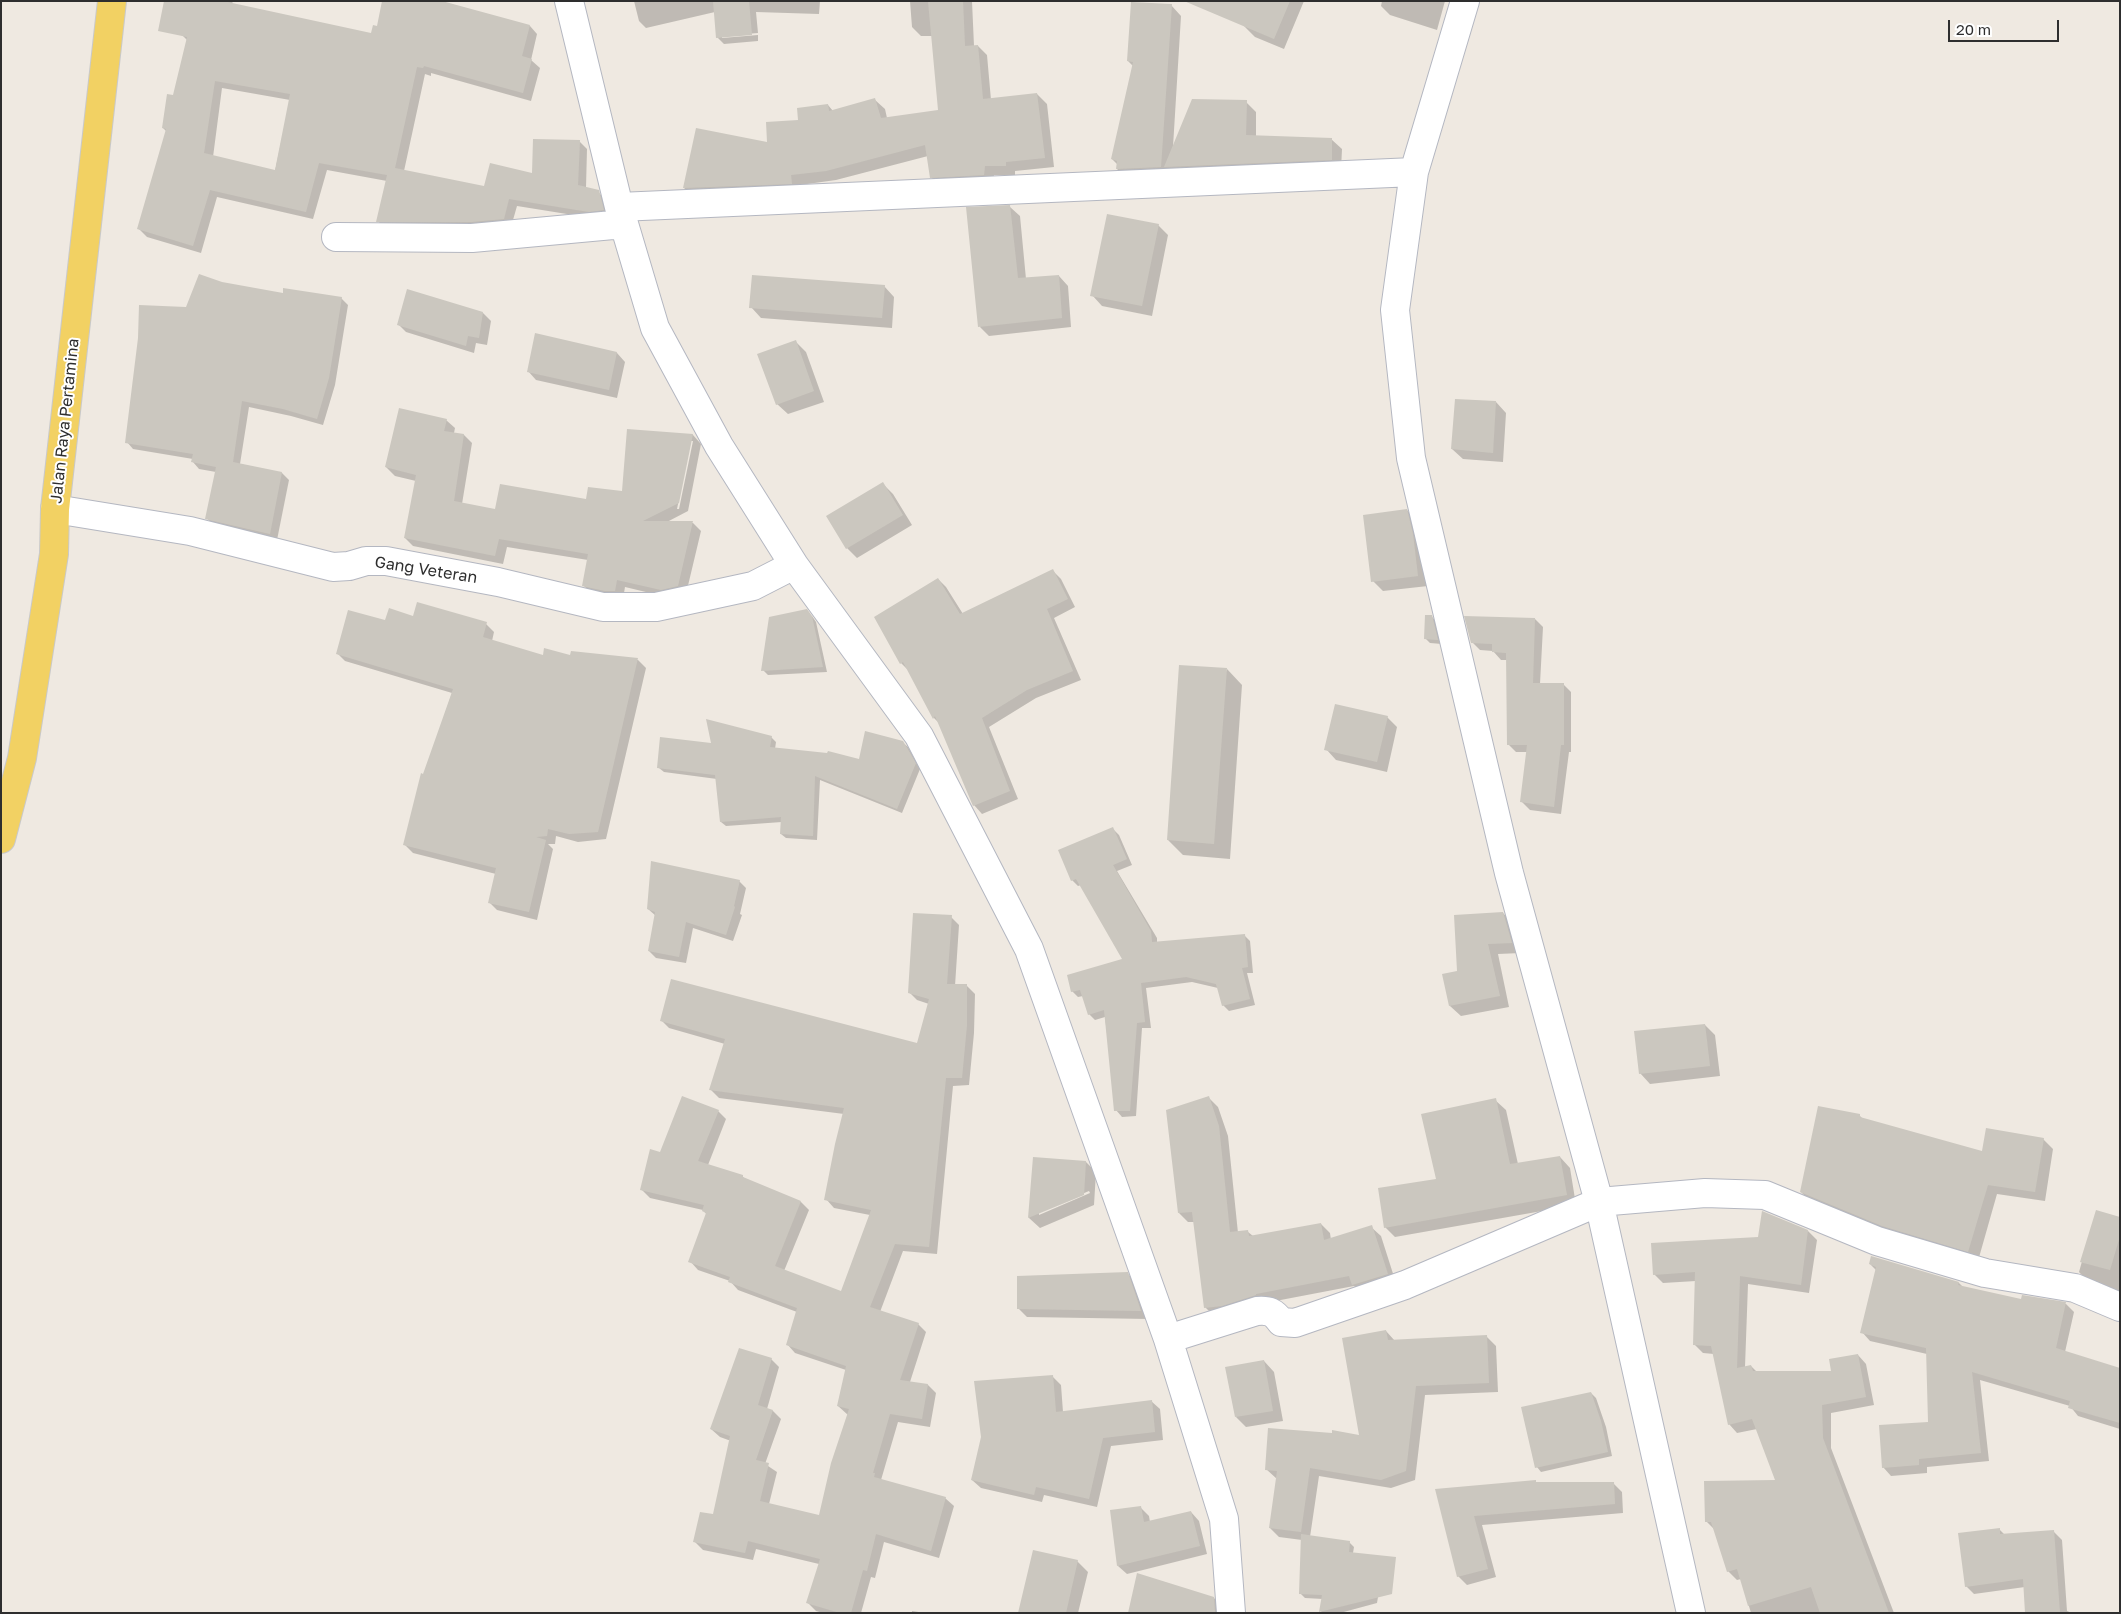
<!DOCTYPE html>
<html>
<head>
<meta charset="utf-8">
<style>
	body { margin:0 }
	#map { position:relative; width:2121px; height:1614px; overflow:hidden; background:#efe9e1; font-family:"Golos Text",sans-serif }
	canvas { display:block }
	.frame { position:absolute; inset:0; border:2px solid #2e2e2e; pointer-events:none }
	.scale { position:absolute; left:1948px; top:20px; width:111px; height:22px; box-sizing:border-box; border:2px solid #2e2e2e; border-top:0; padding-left:6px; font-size:15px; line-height:18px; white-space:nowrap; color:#2e2e2e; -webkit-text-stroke:4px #fff; paint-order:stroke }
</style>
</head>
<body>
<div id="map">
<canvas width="2121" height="1614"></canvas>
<div class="frame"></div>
<div class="scale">20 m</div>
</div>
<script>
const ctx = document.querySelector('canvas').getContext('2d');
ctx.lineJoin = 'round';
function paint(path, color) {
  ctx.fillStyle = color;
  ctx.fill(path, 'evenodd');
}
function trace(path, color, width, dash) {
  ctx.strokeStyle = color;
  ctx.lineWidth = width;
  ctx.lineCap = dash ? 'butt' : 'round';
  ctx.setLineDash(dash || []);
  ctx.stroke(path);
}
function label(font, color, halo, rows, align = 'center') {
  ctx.font = font + ' "Golos Text",sans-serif';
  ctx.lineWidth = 4;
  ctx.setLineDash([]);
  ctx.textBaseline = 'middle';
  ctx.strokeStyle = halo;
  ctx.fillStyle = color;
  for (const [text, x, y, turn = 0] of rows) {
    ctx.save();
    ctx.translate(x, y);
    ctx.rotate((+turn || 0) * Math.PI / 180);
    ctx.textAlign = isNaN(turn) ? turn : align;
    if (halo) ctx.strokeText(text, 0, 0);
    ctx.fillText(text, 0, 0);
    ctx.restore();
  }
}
paint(new Path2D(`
	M 192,1 L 233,1 L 232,4 L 372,35 L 530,26 L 537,34 L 531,60 L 540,68 L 531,101 L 431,73 L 431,76 L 425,74 L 404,171 L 485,188 L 533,175 L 579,141 L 587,149 L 586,188 L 598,192 L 606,200 L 611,218 L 598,219 L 517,206 L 511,227 L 385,229 L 378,221 L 387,181 L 327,170 L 313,219 L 217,197 L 201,253 L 147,237 L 139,229 L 167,132 L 163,128 L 174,96 L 187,40 L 183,36 ZM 222,88 L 290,100 L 275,171 L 213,157 Z
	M 634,1 L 820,1 L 819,14 L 756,12 L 758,33 L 722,36 L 722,38 L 758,35 L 758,41 L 724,44 L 717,37 L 715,12 L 646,28 L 639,21 Z
	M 910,1 L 972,1 L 974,46 L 978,46 L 987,55 L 991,100 L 1037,94 L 1047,104 L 1054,167 L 1015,171 L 1015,175 L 994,175 L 993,184 L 941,187 L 931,177 L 928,156 L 836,180 L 800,185 L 801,193 L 694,197 L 684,188 L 769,144 L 800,122 L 828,105 L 833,111 L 875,100 L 885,109 L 887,118 L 939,111 L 932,36 L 921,36 L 912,27 Z
	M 1254,1 L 1304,1 L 1284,49 L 1255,37 L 1244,26 Z
	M 1382,1 L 1445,1 L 1437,30 L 1390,15 L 1381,6 Z
	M 1171,5 L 1181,16 L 1173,147 L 1246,102 L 1256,112 L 1256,137 L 1331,139 L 1342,149 L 1341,170 L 1127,179 L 1117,169 L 1118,165 L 1112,159 L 1133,66 L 1128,61 Z
	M 1010,207 L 1020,216 L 1026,279 L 1059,276 L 1068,286 L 1071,327 L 989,336 L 980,327 Z
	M 1158,225 L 1168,235 L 1152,316 L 1102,306 L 1092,295 Z
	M 222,283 L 284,295 L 341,298 L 348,305 L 335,385 L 323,425 L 291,416 L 249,407 L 240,464 L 282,473 L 289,480 L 277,540 L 213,525 L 207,518 L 216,472 L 199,469 L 193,462 L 193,459 L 133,449 L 127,442 L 187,308 Z
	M 884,286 L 894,297 L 892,328 L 761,318 L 751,307 Z
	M 408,290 L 483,313 L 491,321 L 487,345 L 476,343 L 474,353 L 406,332 L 398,324 Z
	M 536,335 L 617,353 L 625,362 L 617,398 L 536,380 L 528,371 Z
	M 795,341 L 806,352 L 824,402 L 788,414 L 777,404 Z
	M 1496,402 L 1506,413 L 1503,462 L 1463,459 L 1452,449 Z
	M 446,420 L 455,428 L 454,433 L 464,435 L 472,443 L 462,504 L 496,510 L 587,500 L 624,493 L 628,431 L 693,435 L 701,444 L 688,511 L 665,523 L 693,523 L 701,531 L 686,594 L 671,598 L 625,587 L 623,599 L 592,594 L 584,586 L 588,560 L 507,547 L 503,564 L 413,546 L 405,538 L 416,481 L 395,476 L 386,467 ZM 691,441 L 693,441 L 679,509 L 677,509 Z
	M 883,484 L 893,494 L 912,525 L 857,558 L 847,548 Z
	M 1407,510 L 1417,521 L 1428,586 L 1383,591 L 1373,581 Z
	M 1053,571 L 1061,579 L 1075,607 L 1054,618 L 1081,680 L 1036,698 L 989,727 L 1018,799 L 982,814 L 974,805 L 939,723 L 934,718 L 909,671 L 901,663 L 938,579 L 946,587 L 963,614 Z
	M 812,616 L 816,622 L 827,672 L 768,675 L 763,670 Z
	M 1432,617 L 1437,622 L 1442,644 L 1430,643 L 1425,638 Z
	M 414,618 L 486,624 L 494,632 L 492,641 L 543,656 L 638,660 L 646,668 L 606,839 L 578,842 L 556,836 L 555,844 L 548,844 L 553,849 L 537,920 L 497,910 L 489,902 L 496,874 L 413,853 L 405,845 L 424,775 L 452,693 L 345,661 L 337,653 L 385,622 Z
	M 1535,619 L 1543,627 L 1540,684 L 1563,684 L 1571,692 L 1571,752 L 1569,752 L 1561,814 L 1530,810 L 1522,802 L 1528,752 L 1516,752 L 1508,744 L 1507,660 L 1501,660 L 1493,651 L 1480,650 L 1472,642 Z
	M 1227,669 L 1242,685 L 1230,859 L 1183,855 L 1168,840 Z
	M 1387,717 L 1397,727 L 1387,772 L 1336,760 L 1326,749 Z
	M 771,737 L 776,742 L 775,749 L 860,760 L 902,742 L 908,747 L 920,769 L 902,813 L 820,780 L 817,840 L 786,838 L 781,834 L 782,822 L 726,826 L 721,822 L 717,779 L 664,772 L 659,768 L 713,745 Z
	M 1113,829 L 1119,835 L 1132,865 L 1117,871 L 1157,938 L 1157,943 L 1244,935 L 1250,941 L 1253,973 L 1247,973 L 1255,1005 L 1229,1011 L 1223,1005 L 1218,988 L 1192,982 L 1146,988 L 1151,1028 L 1142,1028 L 1136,1116 L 1122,1117 L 1116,1110 L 1105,1017 L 1095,1020 L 1089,1014 L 1083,996 L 1078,997 L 1072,991 L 1124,960 L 1081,885 L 1078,886 L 1072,880 L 1060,850 Z
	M 739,881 L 746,888 L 740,914 L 742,915 L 733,941 L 693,928 L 686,963 L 656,958 L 649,951 L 656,916 L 648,909 Z
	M 1503,913 L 1513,924 L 1521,953 L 1498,954 L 1509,1007 L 1461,1016 L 1450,1006 L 1458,972 Z
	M 951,917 L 959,925 L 955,986 L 967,986 L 975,994 L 974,1033 L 969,1085 L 953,1086 L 937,1254 L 903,1251 L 880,1312 L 918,1324 L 926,1332 L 910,1382 L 928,1385 L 936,1393 L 930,1427 L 898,1422 L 881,1480 L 945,1498 L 954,1506 L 939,1558 L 884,1542 L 875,1578 L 871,1577 L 861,1613 L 823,1613 L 816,1611 L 808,1603 L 819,1564 L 756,1549 L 753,1560 L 703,1550 L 695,1542 L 714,1516 L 731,1441 L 720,1437 L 711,1429 L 771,1359 L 779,1367 L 767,1409 L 773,1411 L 781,1419 L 765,1464 L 777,1472 L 769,1504 L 820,1517 L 848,1415 L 838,1406 L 846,1370 L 795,1353 L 787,1344 L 797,1312 L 738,1290 L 730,1281 L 698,1270 L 690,1261 L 707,1215 L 703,1210 L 650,1198 L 642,1190 L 661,1153 L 718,1111 L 726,1119 L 708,1165 L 743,1177 L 746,1180 L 801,1202 L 809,1210 L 784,1271 L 841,1293 L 870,1215 L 834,1208 L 826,1199 L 844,1114 L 719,1098 L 711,1090 L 725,1044 L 669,1028 L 661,1020 L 917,1045 L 929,1004 L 917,1000 L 909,992 Z
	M 1705,1025 L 1715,1035 L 1720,1076 L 1650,1084 L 1640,1073 Z
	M 1209,1098 L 1218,1107 L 1228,1136 L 1238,1233 L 1248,1232 L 1253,1236 L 1321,1224 L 1330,1233 L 1331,1240 L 1371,1227 L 1381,1236 L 1396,1283 L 1363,1294 L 1354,1286 L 1265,1303 L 1214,1316 L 1205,1307 L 1194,1222 L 1188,1222 L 1179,1213 Z
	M 1495,1100 L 1506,1110 L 1518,1164 L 1560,1157 L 1570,1168 L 1576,1205 L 1395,1237 L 1385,1227 L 1438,1180 Z
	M 1860,1116 L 1863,1119 L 1983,1153 L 2043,1139 L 2053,1149 L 2045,1201 L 1997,1194 L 1978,1261 L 1893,1236 L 1811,1202 L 1801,1192 Z
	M 1034,1159 L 1086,1162 L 1096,1172 L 1094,1205 L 1040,1228 L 1029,1218 ZM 1089,1191 L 1090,1193 L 1039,1215 L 1039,1212 Z
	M 2096,1212 L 2120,1218 L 2120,1295 L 2089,1283 L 2079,1272 Z
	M 1808,1231 L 1817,1240 L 1809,1293 L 1748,1284 L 1745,1367 L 1751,1366 L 1757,1372 L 1833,1372 L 1858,1355 L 1866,1364 L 1874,1405 L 1831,1413 L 1831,1448 L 1894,1613 L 1751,1613 L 1741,1579 L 1737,1580 L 1728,1571 L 1715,1530 L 1706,1521 L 1777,1482 L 1757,1429 L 1737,1433 L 1729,1424 L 1714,1354 L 1703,1353 L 1694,1344 L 1696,1281 L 1663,1283 L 1654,1274 L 1760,1238 Z
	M 1870,1264 L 1959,1283 L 1963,1287 L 2022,1300 L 2066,1304 L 2074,1312 L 2065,1352 L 2120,1370 L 2120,1429 L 2078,1416 L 2070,1406 L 1980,1380 L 1989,1461 L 1927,1467 L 1927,1473 L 1891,1476 L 1883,1467 L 1930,1424 L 1927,1354 L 1870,1341 L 1862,1332 L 1876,1270 Z
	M 1127,1273 L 1136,1282 L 1149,1319 L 1027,1317 L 1018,1308 Z
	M 1386,1331 L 1395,1341 L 1486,1336 L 1496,1346 L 1498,1392 L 1425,1395 L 1415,1480 L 1391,1488 L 1319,1476 L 1310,1537 L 1349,1542 L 1354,1547 L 1353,1553 L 1384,1561 L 1377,1603 L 1340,1613 L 1321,1613 L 1323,1599 L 1305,1598 L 1300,1593 L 1302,1540 L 1279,1537 L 1270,1528 L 1277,1479 L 1266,1469 L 1360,1436 Z
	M 1264,1361 L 1274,1372 L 1283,1421 L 1246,1427 L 1236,1417 Z
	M 1052,1376 L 1061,1385 L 1063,1412 L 1151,1401 L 1160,1409 L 1163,1440 L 1111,1446 L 1097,1507 L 1044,1495 L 1042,1502 L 981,1488 L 972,1480 Z
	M 1591,1393 L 1596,1398 L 1606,1427 L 1612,1456 L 1541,1472 L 1537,1467 Z
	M 1613,1483 L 1622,1492 L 1623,1513 L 1482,1525 L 1496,1577 L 1467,1585 L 1458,1576 L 1436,1490 L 1538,1484 Z
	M 1141,1508 L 1149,1516 L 1150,1522 L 1191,1512 L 1199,1521 L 1207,1554 L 1127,1574 L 1118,1566 Z
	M 1999,1529 L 2005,1535 L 2054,1532 L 2062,1540 L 2067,1611 L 2072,1613 L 2026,1613 L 2025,1587 L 1974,1594 L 1966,1586 Z
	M 1077,1561 L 1088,1572 L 1078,1613 L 1020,1613 Z
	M 1214,1598 L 1224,1609 L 1224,1613 L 1130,1613 Z
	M 912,1611 L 925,1613 L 912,1613 Z`), '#0003');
paint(new Path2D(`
	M 164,1 L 223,1 L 371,33 L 373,25 L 377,26 L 382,1 L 442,1 L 530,25 L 522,56 L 532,59 L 523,93 L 424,66 L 423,68 L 417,67 L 395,168 L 484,186 L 490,163 L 532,173 L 533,139 L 580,140 L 578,185 L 599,190 L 604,210 L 589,212 L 509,199 L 504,219 L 471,222 L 376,222 L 387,175 L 319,163 L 306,212 L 210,190 L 193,246 L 137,229 L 166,129 L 162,128 L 167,94 L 173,95 L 187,37 L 158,31 ZM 215,81 L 290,94 L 275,170 L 204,153 Z
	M 713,1 L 749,1 L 752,35 L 716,38 Z
	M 928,1 L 963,1 L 965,46 L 978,45 L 983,99 L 1037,93 L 1045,158 L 1006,162 L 1006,166 L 985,166 L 984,175 L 930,178 L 925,145 L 826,171 L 791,175 L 792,184 L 683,188 L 696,128 L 767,142 L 766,122 L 798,120 L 797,108 L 828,104 L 829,111 L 875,98 L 881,118 L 938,110 Z
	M 1184,1 L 1290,1 L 1274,39 Z
	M 1131,2 L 1172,4 L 1161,167 L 1116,169 L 1117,161 L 1111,159 L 1133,62 L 1127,61 Z
	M 1192,99 L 1247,100 L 1246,135 L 1332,138 L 1332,160 L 1164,167 Z
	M 1010,205 L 1018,278 L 1059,275 L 1062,318 L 978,327 L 966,207 Z
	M 1107,214 L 1159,224 L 1142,306 L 1090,296 Z
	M 199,274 L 222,282 L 283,293 L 283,288 L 342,297 L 329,378 L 317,419 L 283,409 L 242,401 L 233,462 L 282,472 L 270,534 L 205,519 L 216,467 L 191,462 L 193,454 L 125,443 L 138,338 L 139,305 L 186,307 Z
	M 752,275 L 885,285 L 882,318 L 749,308 Z
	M 407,289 L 483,312 L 479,338 L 468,336 L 466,346 L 397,325 Z
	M 535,333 L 617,352 L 609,390 L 527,372 Z
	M 796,340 L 814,391 L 776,405 L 757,354 Z
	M 1455,399 L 1496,401 L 1493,453 L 1451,449 Z
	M 399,408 L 447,419 L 444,431 L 464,434 L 454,501 L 495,509 L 500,484 L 586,499 L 588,487 L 622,491 L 627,429 L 693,434 L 679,503 L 643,521 L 693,521 L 678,586 L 661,590 L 617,580 L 615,591 L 605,591 L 582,586 L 588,554 L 499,539 L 495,556 L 404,538 L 416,475 L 385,467 Z
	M 883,482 L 903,515 L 846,549 L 826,516 Z
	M 1407,509 L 1413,534 L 1418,576 L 1371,582 L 1363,515 Z
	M 1053,569 L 1068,599 L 1047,609 L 1073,671 L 1027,690 L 982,718 L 1010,791 L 973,806 L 935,716 L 933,719 L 903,662 L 900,664 L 874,617 L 938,578 L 960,614 Z
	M 417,602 L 487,622 L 483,637 L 543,655 L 544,648 L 570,655 L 571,651 L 638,658 L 598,832 L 569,834 L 548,829 L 547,836 L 536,837 L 546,840 L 529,912 L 488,903 L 496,868 L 403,845 L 421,773 L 423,774 L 453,689 L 336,654 L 348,610 L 385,620 L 389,608 L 413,616 Z
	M 807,609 L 812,616 L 823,667 L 761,671 L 769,617 Z
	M 1425,615 L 1432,615 L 1438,640 L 1424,639 Z
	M 1464,616 L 1535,618 L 1533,683 L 1564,683 L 1564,745 L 1561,745 L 1554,807 L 1520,802 L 1527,745 L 1507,745 L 1506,653 L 1492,652 L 1492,644 L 1471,643 Z
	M 1179,665 L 1227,668 L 1214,844 L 1167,840 Z
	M 1335,704 L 1388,716 L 1377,762 L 1324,750 Z
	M 706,719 L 772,736 L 770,747 L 827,753 L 828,751 L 859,759 L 865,731 L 903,741 L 916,763 L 897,809 L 815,776 L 813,836 L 780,834 L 781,817 L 720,822 L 715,775 L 657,768 L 660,737 L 711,743 Z
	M 1113,827 L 1127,859 L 1113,865 L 1151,931 L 1152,942 L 1245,934 L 1248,967 L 1242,968 L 1250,999 L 1222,1006 L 1216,984 L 1186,977 L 1141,983 L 1145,1022 L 1137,1023 L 1130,1111 L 1114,1111 L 1104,1010 L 1088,1015 L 1080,990 L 1071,992 L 1067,975 L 1122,959 L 1076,879 L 1071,881 L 1058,850 Z
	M 651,861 L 740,880 L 734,906 L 735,907 L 726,935 L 686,922 L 679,957 L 648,951 L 655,912 L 647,909 Z
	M 1503,912 L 1512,943 L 1488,944 L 1500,996 L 1449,1006 L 1442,974 L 1457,971 L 1454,915 Z
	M 913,913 L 952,915 L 947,984 L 967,984 L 967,1025 L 962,1078 L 946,1078 L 929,1247 L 895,1244 L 870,1307 L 919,1323 L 900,1380 L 928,1384 L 922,1419 L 890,1414 L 873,1473 L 875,1473 L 874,1477 L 946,1497 L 931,1551 L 876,1534 L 867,1571 L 863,1570 L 851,1613 L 840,1613 L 806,1603 L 820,1559 L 748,1541 L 745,1553 L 693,1542 L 700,1512 L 713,1514 L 730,1436 L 710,1429 L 739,1348 L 772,1358 L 758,1405 L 773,1410 L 756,1460 L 769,1463 L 760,1501 L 819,1515 L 831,1463 L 849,1409 L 837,1406 L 846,1366 L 786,1345 L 797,1308 L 728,1282 L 730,1277 L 688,1262 L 706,1213 L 702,1211 L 704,1205 L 640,1190 L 650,1149 L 660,1152 L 682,1096 L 719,1110 L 698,1161 L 743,1175 L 743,1177 L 801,1201 L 775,1266 L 841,1291 L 871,1210 L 824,1200 L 835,1144 L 844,1108 L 709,1090 L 725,1039 L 660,1021 L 671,979 L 917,1043 L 929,999 L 908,993 Z
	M 1705,1024 L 1710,1066 L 1639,1074 L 1634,1031 Z
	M 1209,1096 L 1219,1126 L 1230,1232 L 1248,1230 L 1249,1236 L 1321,1223 L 1324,1240 L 1372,1225 L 1388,1274 L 1352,1285 L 1349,1276 L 1256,1294 L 1256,1295 L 1222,1306 L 1204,1308 L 1192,1212 L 1178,1213 L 1166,1110 Z
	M 1496,1098 L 1510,1164 L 1560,1156 L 1567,1195 L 1384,1228 L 1378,1188 L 1436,1179 L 1421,1114 Z
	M 1818,1106 L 1860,1114 L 1860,1117 L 1982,1151 L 1986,1128 L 2044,1138 L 2035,1192 L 1988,1185 L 1968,1252 L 1882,1226 L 1800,1192 Z
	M 1033,1157 L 1086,1161 L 1084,1195 L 1028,1218 Z
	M 2096,1210 L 2120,1217 L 2120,1236 L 2110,1270 L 2080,1262 Z
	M 1762,1211 L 1808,1230 L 1801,1285 L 1740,1276 L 1737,1368 L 1751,1365 L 1753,1371 L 1831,1371 L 1829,1359 L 1858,1354 L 1866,1397 L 1822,1405 L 1823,1438 L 1889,1613 L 1820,1613 L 1811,1587 L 1748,1606 L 1737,1569 L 1727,1572 L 1711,1522 L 1705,1522 L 1704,1481 L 1775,1480 L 1752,1419 L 1728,1425 L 1711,1346 L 1693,1345 L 1695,1272 L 1653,1275 L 1651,1243 L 1758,1237 Z
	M 1871,1256 L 1959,1282 L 1958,1285 L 2021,1299 L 2022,1295 L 2066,1302 L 2056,1348 L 2120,1368 L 2120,1423 L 2068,1408 L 2070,1401 L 1972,1372 L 1981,1453 L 1919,1459 L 1919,1465 L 1882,1468 L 1879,1425 L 1928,1422 L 1926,1348 L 1860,1333 L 1876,1267 L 1869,1264 Z
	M 1128,1272 L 1141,1311 L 1017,1309 L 1017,1276 Z
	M 1386,1330 L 1388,1340 L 1487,1335 L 1489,1383 L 1416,1386 L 1406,1471 L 1381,1480 L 1310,1468 L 1301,1532 L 1269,1528 L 1277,1471 L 1265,1470 L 1268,1428 L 1332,1433 L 1332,1430 L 1359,1435 L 1342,1338 Z
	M 1264,1360 L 1273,1411 L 1235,1417 L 1225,1367 Z
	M 1053,1375 L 1056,1412 L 1152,1400 L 1155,1432 L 1103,1438 L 1089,1499 L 1036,1487 L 1034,1495 L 971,1480 L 981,1437 L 974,1381 Z
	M 1591,1392 L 1601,1421 L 1608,1452 L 1535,1468 L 1521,1407 Z
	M 1536,1480 L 1536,1482 L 1614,1482 L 1615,1504 L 1474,1516 L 1488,1569 L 1457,1577 L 1435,1489 Z
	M 1141,1506 L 1144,1522 L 1191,1511 L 1200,1546 L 1117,1566 L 1110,1510 Z
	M 2000,1528 L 2000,1534 L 2054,1530 L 2060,1613 L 2025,1613 L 2023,1579 L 1965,1587 L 1958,1533 Z
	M 1301,1534 L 1350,1541 L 1349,1552 L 1396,1557 L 1392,1594 L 1319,1612 L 1322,1595 L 1299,1594 Z
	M 1033,1550 L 1078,1560 L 1066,1613 L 1018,1613 Z
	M 1137,1573 L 1214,1597 L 1215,1613 L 1128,1613 Z`), '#cbc7bf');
const minor = new Path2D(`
	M 569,1 L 619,207 L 655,328 L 719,446 L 794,565 L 919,736 L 1029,949 L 1168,1339 L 1224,1519 L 1231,1613
	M 1465,1 L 1414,172 L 1395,310 L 1411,458 L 1509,873 L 1599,1202 L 1691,1613
	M 619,207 L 1414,172
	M 336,237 L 472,238 L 624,224
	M 55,509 L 190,531 L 333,567 L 349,566 L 366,561 L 386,561 L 498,582 L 603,607 L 656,607 L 753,586 L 794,565
	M 1168,1339 L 1257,1311 C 1269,1310 1274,1312 1281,1322 L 1295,1323 L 1405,1285 L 1599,1202 L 1705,1193 L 1765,1195 L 1877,1241 L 1985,1273 L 2075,1288 L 2120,1307`);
const major = new Path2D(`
	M 1,839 L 22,758 L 54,554 L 55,509 L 112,1`);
trace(minor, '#b4b7c1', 30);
trace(major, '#c9c9c9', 30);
trace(minor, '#fff', 28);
trace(major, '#f2d163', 28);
label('16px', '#2e2e2e', '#fff', [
	["Jalan Raya Pertamina",65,421,-84],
	["Gang Veteran",426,570,9]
]);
</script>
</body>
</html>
